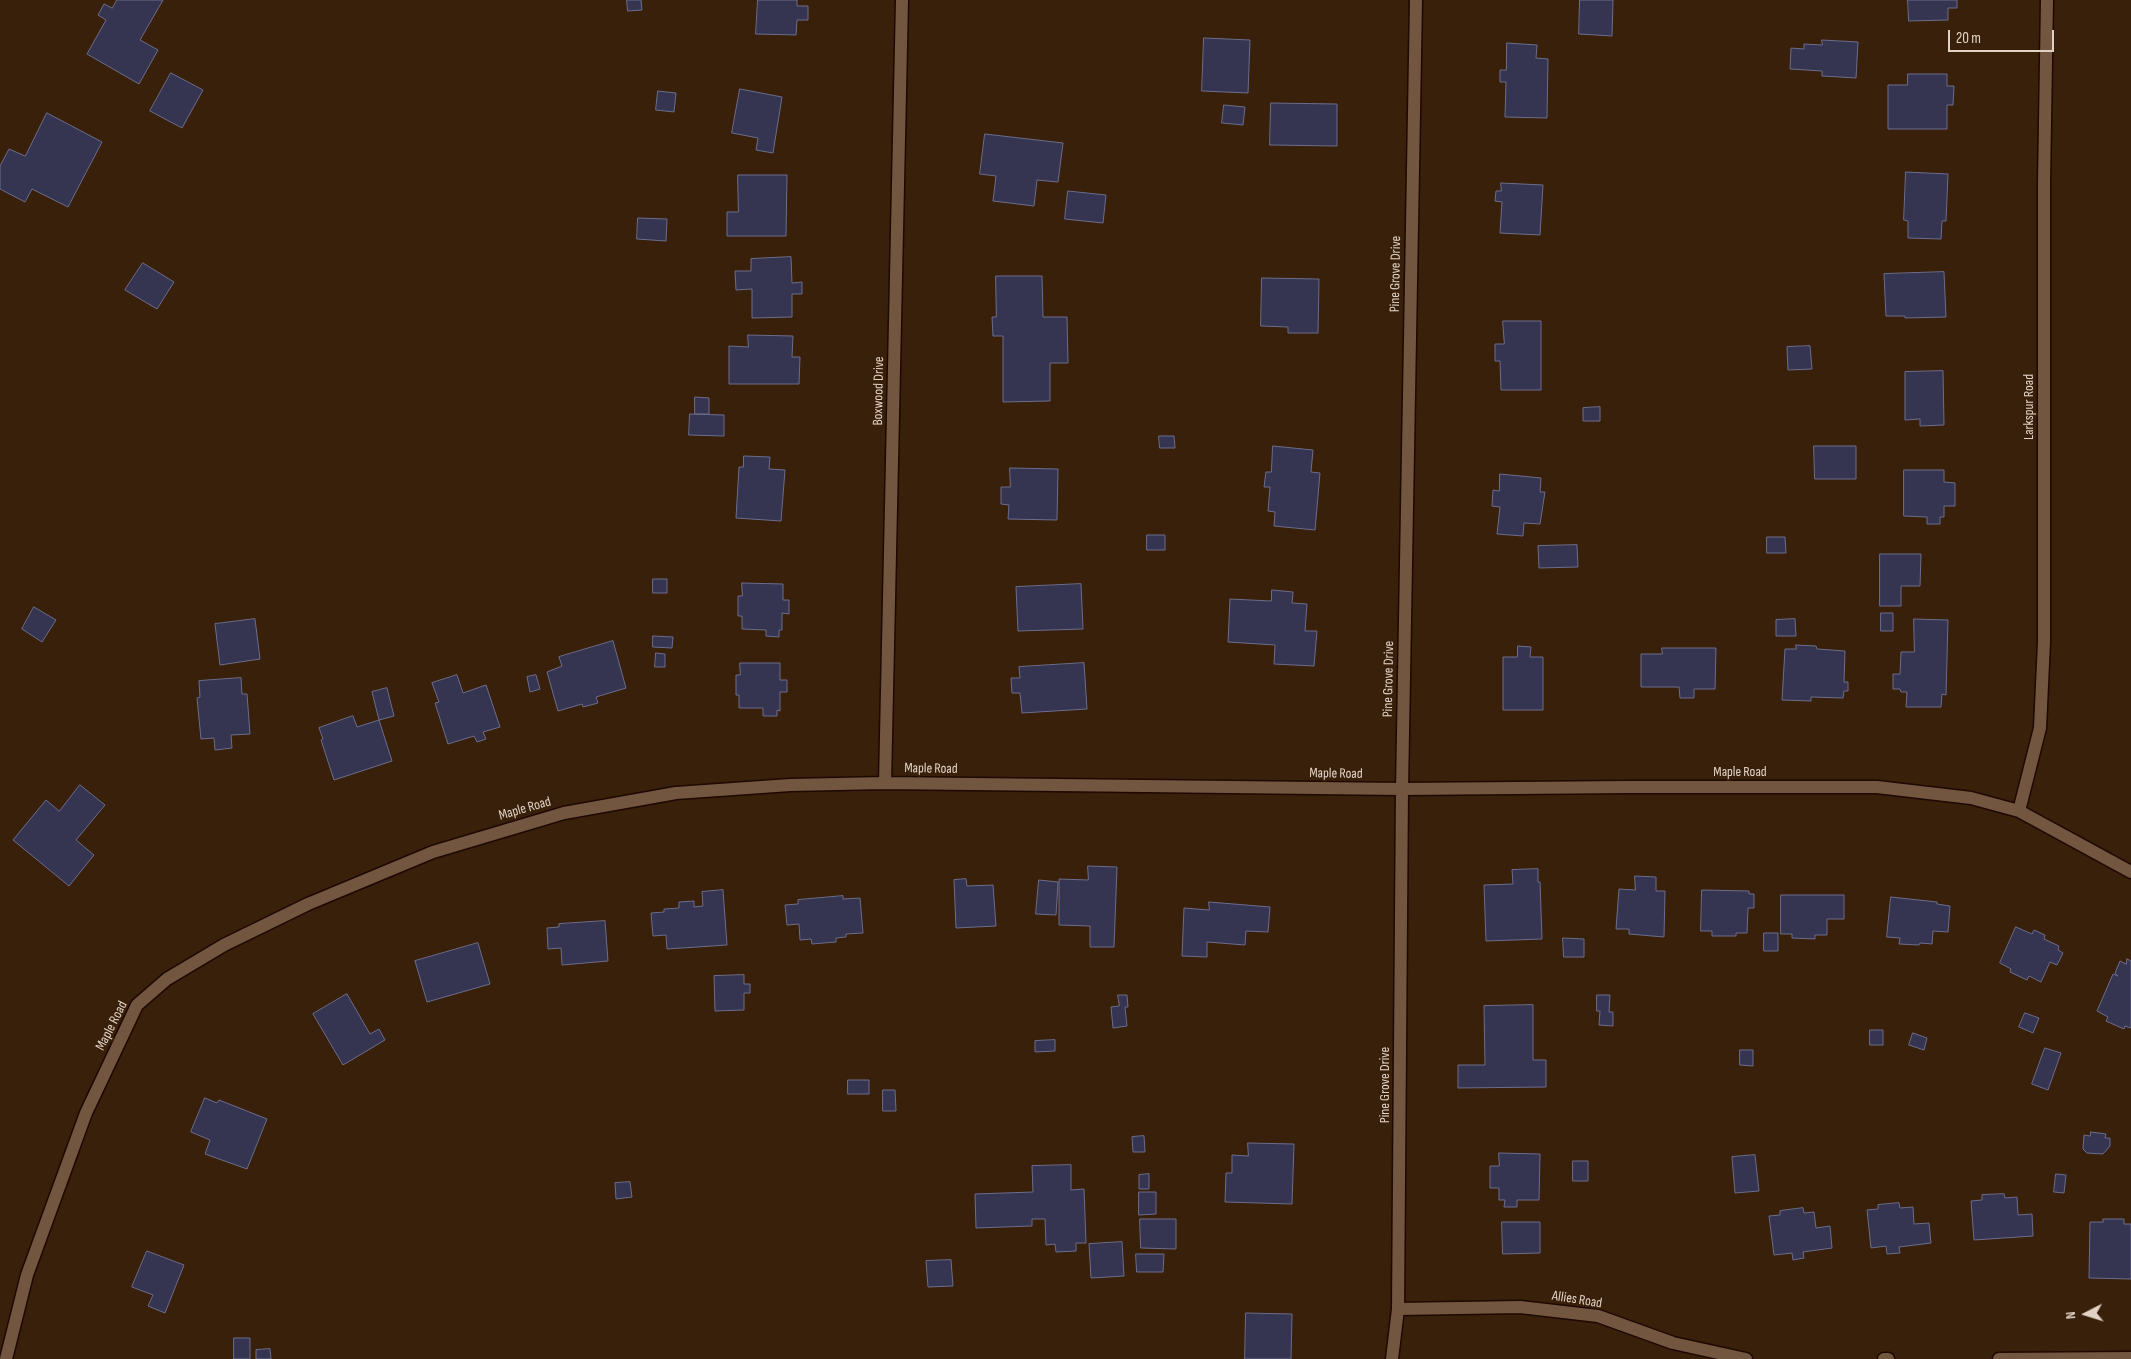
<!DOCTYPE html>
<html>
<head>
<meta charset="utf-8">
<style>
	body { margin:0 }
	#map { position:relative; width:2131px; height:1359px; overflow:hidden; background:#38200b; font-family:"Sofia Sans Condensed",sans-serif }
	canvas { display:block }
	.north { position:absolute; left:2061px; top:1289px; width:50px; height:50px; -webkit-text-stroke:4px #38200b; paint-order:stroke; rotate:265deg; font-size:14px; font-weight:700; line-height:20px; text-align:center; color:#e2d2c5 }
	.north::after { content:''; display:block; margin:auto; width:18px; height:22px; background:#e2d2c5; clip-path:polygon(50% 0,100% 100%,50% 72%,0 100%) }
	.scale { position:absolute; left:1948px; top:30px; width:106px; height:22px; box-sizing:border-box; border:2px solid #e2d2c5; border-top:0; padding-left:6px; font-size:15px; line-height:18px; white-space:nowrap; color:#e2d2c5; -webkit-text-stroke:4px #38200b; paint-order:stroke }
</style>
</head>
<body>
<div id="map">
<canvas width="2131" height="1359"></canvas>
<div class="north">N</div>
<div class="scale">20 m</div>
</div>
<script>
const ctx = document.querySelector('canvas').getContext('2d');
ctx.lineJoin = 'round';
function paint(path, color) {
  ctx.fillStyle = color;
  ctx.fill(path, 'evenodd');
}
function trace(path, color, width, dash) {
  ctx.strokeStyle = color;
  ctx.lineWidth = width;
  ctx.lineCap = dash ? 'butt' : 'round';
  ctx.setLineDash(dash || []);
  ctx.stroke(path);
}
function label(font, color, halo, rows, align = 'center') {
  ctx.font = font + ' "Sofia Sans Condensed",sans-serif';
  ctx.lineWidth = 4;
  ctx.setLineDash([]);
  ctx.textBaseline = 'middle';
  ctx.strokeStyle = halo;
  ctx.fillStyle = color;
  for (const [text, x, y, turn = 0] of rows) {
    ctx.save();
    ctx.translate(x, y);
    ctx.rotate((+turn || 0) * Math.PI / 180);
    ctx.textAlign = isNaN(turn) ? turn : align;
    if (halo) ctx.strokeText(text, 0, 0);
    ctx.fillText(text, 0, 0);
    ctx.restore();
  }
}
const building = new Path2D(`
	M 117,0 L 163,0 L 140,40 L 158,50 L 139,84 L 87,54 L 106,20 L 98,15 L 104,4 L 112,8 Z
	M 627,0 L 641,0 L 642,10 L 628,11 Z
	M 758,0 L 797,0 L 797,6 L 808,6 L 808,20 L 797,20 L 796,35 L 756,34 Z
	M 1580,0 L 1613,0 L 1612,36 L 1579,34 Z
	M 1908,0 L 1957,0 L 1957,8 L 1948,8 L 1948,20 L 1909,21 Z
	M 1204,38 L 1250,40 L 1248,93 L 1202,91 Z
	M 1822,40 L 1858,42 L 1856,78 L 1822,76 L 1822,71 L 1790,69 L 1791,48 L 1804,49 L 1804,44 L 1822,45 Z
	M 1507,43 L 1537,45 L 1536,58 L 1548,59 L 1547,118 L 1505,117 L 1506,82 L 1500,82 L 1500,70 L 1506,70 Z
	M 171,73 L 203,90 L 182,128 L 150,111 Z
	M 1908,74 L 1947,74 L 1947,86 L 1954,86 L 1953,105 L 1947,105 L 1947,129 L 1888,129 L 1888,85 L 1907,85 Z
	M 740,89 L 782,97 L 773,153 L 756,150 L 758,138 L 732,133 Z
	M 658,91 L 676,93 L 674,112 L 656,110 Z
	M 1271,103 L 1337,104 L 1337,146 L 1270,145 Z
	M 1224,105 L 1245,107 L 1243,125 L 1222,123 Z
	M 47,113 L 102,142 L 68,207 L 32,189 L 25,202 L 0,189 L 0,166 L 9,149 L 25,156 Z
	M 985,134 L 1063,143 L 1058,182 L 1037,180 L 1034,206 L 993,201 L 996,176 L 980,174 Z
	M 1906,172 L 1948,174 L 1946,221 L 1942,221 L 1941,239 L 1908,238 L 1908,221 L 1904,220 Z
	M 738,175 L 787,175 L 786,236 L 727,236 L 727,212 L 738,212 Z
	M 1501,183 L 1543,185 L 1540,235 L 1500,233 L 1502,202 L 1495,201 L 1496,191 L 1501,191 Z
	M 1068,191 L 1106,195 L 1103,223 L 1065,219 Z
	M 638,218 L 667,219 L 666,241 L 637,239 Z
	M 791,257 L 792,283 L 802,282 L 802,294 L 792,294 L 792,317 L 752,318 L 752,289 L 736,290 L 735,271 L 751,271 L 751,259 Z
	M 143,263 L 174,282 L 157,309 L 125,290 Z
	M 1944,272 L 1946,317 L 1905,318 L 1905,316 L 1886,316 L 1884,274 Z
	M 996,276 L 1042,276 L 1043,317 L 1067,317 L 1068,363 L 1050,363 L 1050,401 L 1003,402 L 1003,336 L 993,336 L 992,317 L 996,317 Z
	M 1262,278 L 1319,279 L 1318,333 L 1288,333 L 1288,327 L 1261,326 Z
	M 1503,321 L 1541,321 L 1541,390 L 1501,390 L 1500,361 L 1495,361 L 1495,344 L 1504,344 Z
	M 748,335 L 793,336 L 792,357 L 800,357 L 799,384 L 729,384 L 729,346 L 748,347 Z
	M 1810,346 L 1812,369 L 1788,370 L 1787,347 Z
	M 1943,371 L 1944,425 L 1920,426 L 1920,419 L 1905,420 L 1905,372 Z
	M 695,397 L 709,398 L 709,414 L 695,414 Z
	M 1600,407 L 1600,421 L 1583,421 L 1583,408 Z
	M 690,414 L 724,415 L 724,436 L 689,435 Z
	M 1159,436 L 1174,436 L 1175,448 L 1160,448 Z
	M 1273,446 L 1313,450 L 1311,472 L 1320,473 L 1315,530 L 1274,526 L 1275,512 L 1268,511 L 1270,487 L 1264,487 L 1266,472 L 1271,472 Z
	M 1814,446 L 1856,446 L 1856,479 L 1815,479 Z
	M 744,456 L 770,457 L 769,469 L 785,470 L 781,521 L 736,518 L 739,467 L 743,467 Z
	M 1010,468 L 1058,469 L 1057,520 L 1008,519 L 1009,505 L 1001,504 L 1001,487 L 1010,487 Z
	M 1904,470 L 1944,470 L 1944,482 L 1955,483 L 1955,506 L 1944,506 L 1944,517 L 1940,517 L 1940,524 L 1927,524 L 1927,517 L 1904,516 Z
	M 1500,474 L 1541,478 L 1540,492 L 1545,492 L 1540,524 L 1524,523 L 1523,536 L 1497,534 L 1500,507 L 1492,506 L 1493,490 L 1499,491 Z
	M 1147,535 L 1165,535 L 1165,550 L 1147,550 Z
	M 1767,537 L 1785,537 L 1786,553 L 1767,553 Z
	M 1577,545 L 1578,567 L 1539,568 L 1538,546 Z
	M 1880,554 L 1921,554 L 1920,586 L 1901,586 L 1901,606 L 1880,606 Z
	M 653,579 L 667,579 L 667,593 L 653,593 Z
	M 742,583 L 783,584 L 783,600 L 789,600 L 789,614 L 782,613 L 782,630 L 779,630 L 779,637 L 766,636 L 766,630 L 742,629 L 742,616 L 738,616 L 738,596 L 742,596 Z
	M 1081,584 L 1083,629 L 1018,631 L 1016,587 Z
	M 1272,590 L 1293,592 L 1292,603 L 1307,604 L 1305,631 L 1317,631 L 1314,666 L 1274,664 L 1275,645 L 1228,642 L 1230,599 L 1271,601 Z
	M 34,607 L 56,620 L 42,642 L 22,629 Z
	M 1881,613 L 1893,613 L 1893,631 L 1881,631 Z
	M 255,619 L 260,659 L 220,665 L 215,624 Z
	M 1795,619 L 1796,636 L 1776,636 L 1776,620 Z
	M 1914,619 L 1948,620 L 1946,695 L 1942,694 L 1941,707 L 1906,707 L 1907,692 L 1901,692 L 1900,689 L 1893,689 L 1893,674 L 1900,674 L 1901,652 L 1914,652 Z
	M 653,636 L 673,637 L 672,648 L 653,647 Z
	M 613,641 L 626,688 L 596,697 L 598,703 L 583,707 L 582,704 L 558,711 L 547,672 L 562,666 L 559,657 Z
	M 1796,645 L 1816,646 L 1817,649 L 1845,651 L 1844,682 L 1848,682 L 1848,691 L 1844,691 L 1843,698 L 1811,697 L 1811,701 L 1782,700 L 1785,649 L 1796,649 Z
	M 1518,646 L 1531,647 L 1530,657 L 1543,657 L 1543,710 L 1503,710 L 1503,657 L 1517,657 Z
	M 1662,648 L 1716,648 L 1715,689 L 1694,689 L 1694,698 L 1680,698 L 1679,687 L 1641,687 L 1641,654 L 1662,654 Z
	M 656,653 L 665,654 L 665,667 L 655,667 Z
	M 740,663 L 780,663 L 780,680 L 787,680 L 787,692 L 780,692 L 780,711 L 777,710 L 777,716 L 763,716 L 763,708 L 739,708 L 739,695 L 736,695 L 736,675 L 740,675 Z
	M 1084,663 L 1087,709 L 1022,713 L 1020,693 L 1012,693 L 1011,678 L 1020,678 L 1019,667 Z
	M 457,675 L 463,693 L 486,685 L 500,727 L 483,732 L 486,739 L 477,742 L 474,736 L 448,744 L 435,703 L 439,702 L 432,683 Z
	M 536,675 L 540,689 L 530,692 L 527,677 Z
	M 241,678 L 242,694 L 247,694 L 250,734 L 231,735 L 232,748 L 215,750 L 214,738 L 201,739 L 197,698 L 200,697 L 199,681 Z
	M 387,688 L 394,716 L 379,720 L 372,692 Z
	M 353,716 L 357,727 L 379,720 L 392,761 L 334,780 L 321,740 L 323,739 L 319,728 Z
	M 80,785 L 105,805 L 76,840 L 94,855 L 69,886 L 13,840 L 46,800 L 59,811 Z
	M 1088,866 L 1117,867 L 1114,947 L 1090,947 L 1090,926 L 1059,925 L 1059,879 L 1088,880 Z
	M 1538,869 L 1538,882 L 1540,882 L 1542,939 L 1486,941 L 1484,885 L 1513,884 L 1512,870 Z
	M 1635,876 L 1656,877 L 1656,891 L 1665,891 L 1664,937 L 1629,934 L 1629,929 L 1616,929 L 1619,889 L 1635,890 Z
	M 966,879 L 967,886 L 993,885 L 996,926 L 956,928 L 954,880 Z
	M 1039,880 L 1058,882 L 1056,915 L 1036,914 Z
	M 723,890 L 727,945 L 667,949 L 666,935 L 653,936 L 651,913 L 664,912 L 664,909 L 679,908 L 679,902 L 694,901 L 694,907 L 703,906 L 702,892 Z
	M 1702,890 L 1749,891 L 1749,894 L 1754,894 L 1754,908 L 1748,908 L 1747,933 L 1736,933 L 1736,936 L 1712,936 L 1712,931 L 1701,931 Z
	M 1781,895 L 1844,895 L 1844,919 L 1827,919 L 1827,935 L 1815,935 L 1815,939 L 1792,938 L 1792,934 L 1781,934 Z
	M 843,896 L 843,899 L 860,898 L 863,933 L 846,934 L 846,937 L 836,938 L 836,942 L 812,944 L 811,939 L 800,940 L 799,924 L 787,925 L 785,905 L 798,904 L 798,900 Z
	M 1891,897 L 1937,902 L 1937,904 L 1950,906 L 1948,932 L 1933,931 L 1932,944 L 1920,943 L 1919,945 L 1899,944 L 1900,938 L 1887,937 Z
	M 1209,902 L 1270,907 L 1268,932 L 1246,931 L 1245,945 L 1207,942 L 1207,957 L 1182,956 L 1184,908 L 1209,910 Z
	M 605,921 L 608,961 L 562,965 L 561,948 L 548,949 L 547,928 L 559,927 L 559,924 Z
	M 2016,927 L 2032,934 L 2034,930 L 2045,935 L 2044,939 L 2059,946 L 2058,950 L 2063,953 L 2057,965 L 2050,962 L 2041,982 L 2029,976 L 2027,980 L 2010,972 L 2011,969 L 2000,963 Z
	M 1764,933 L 1778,933 L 1778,951 L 1764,951 Z
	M 1563,938 L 1584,939 L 1584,957 L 1564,957 Z
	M 478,943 L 490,984 L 427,1002 L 415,961 Z
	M 2127,959 L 2131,961 L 2131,1028 L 2125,1026 L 2124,1029 L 2106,1021 L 2108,1017 L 2097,1011 L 2113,974 L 2118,976 L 2115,973 L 2120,961 L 2126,964 Z
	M 744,975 L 744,984 L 750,984 L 750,993 L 744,993 L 744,1010 L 715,1011 L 714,976 Z
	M 347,994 L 370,1034 L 379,1029 L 385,1040 L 343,1065 L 313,1014 Z
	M 1118,995 L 1127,995 L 1128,1007 L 1125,1007 L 1127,1026 L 1113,1028 L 1111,1007 L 1119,1006 Z
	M 1597,995 L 1610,995 L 1609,1012 L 1613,1012 L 1613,1026 L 1599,1025 L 1600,1011 L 1597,1011 Z
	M 1533,1005 L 1533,1060 L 1546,1060 L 1546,1087 L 1458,1088 L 1458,1065 L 1485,1065 L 1484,1006 Z
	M 2025,1013 L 2039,1018 L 2033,1033 L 2019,1027 Z
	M 1870,1030 L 1883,1030 L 1883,1045 L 1870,1045 Z
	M 1913,1033 L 1927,1038 L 1924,1050 L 1909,1045 Z
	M 1055,1040 L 1055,1051 L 1035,1052 L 1035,1041 Z
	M 2045,1048 L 2061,1053 L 2048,1090 L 2032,1084 Z
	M 1740,1050 L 1753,1050 L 1753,1066 L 1740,1065 Z
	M 848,1080 L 869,1080 L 869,1094 L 848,1094 Z
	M 883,1090 L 895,1090 L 896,1111 L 883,1111 Z
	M 205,1098 L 217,1103 L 219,1100 L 267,1119 L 247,1169 L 205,1154 L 210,1140 L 191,1132 Z
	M 2091,1132 L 2106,1134 L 2105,1138 L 2110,1138 L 2110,1146 L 2103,1154 L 2087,1153 L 2083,1149 L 2084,1135 L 2090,1136 Z
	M 1144,1136 L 1145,1152 L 1133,1152 L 1132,1137 Z
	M 1248,1143 L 1294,1144 L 1292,1204 L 1225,1202 L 1226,1173 L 1232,1173 L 1232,1155 L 1248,1156 Z
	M 1499,1153 L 1540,1154 L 1539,1200 L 1517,1200 L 1517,1207 L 1504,1207 L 1505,1200 L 1499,1200 L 1499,1188 L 1490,1188 L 1490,1166 L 1499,1166 Z
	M 1755,1155 L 1759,1191 L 1735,1193 L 1732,1157 Z
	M 1573,1161 L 1588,1161 L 1588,1181 L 1573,1181 Z
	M 1071,1165 L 1071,1190 L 1084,1189 L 1086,1243 L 1076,1243 L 1076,1251 L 1056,1252 L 1055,1244 L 1046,1245 L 1045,1219 L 1032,1219 L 1032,1226 L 976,1228 L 975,1194 L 1033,1192 L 1032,1166 Z
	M 1149,1174 L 1149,1189 L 1139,1189 L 1139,1175 Z
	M 2056,1174 L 2066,1175 L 2064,1193 L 2054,1192 Z
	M 630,1182 L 632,1197 L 616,1199 L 615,1183 Z
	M 1139,1192 L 1156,1192 L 1156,1214 L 1139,1215 Z
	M 2004,1194 L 2005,1198 L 2017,1197 L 2018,1215 L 2032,1214 L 2033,1236 L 1974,1240 L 1971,1201 L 1982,1200 L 1982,1195 Z
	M 1899,1203 L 1900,1208 L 1913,1207 L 1914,1224 L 1929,1223 L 1931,1243 L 1899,1247 L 1900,1253 L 1887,1254 L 1886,1246 L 1871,1248 L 1867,1210 L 1878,1209 L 1878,1205 Z
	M 1803,1208 L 1804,1213 L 1814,1212 L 1816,1228 L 1830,1226 L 1832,1248 L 1803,1252 L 1804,1258 L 1793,1260 L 1792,1253 L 1774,1255 L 1769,1216 L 1780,1215 L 1780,1211 Z
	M 1140,1219 L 1176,1219 L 1176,1249 L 1141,1248 Z
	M 2103,1219 L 2124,1219 L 2124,1224 L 2131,1224 L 2131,1279 L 2089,1278 L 2090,1222 L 2103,1222 Z
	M 1502,1222 L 1540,1222 L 1540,1253 L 1503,1254 Z
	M 1122,1242 L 1124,1276 L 1091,1278 L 1089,1244 Z
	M 147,1251 L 184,1265 L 165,1313 L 148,1306 L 153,1295 L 132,1287 Z
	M 1136,1254 L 1164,1254 L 1163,1272 L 1137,1272 Z
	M 951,1260 L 953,1286 L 928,1287 L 926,1261 Z
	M 1246,1313 L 1292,1314 L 1291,1359 L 1245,1359 Z
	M 234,1338 L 250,1338 L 250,1359 L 234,1359 Z
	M 270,1349 L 271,1359 L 256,1359 L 256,1350 Z`);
paint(building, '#353551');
trace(building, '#6c6d8d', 1);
const minor = new Path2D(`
	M 885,783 L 902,0
	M 2019,811 L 2040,728 L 2044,642 L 2044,183 L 2047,0
	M 1398,1309 L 1520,1307 L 1598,1316 L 1673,1343 L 1746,1359
	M 6,1359 L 27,1275 L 86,1113 L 137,1005 L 167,979 L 224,945 L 308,904 L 433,852 L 564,813 L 676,793 L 790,785 L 885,783 L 1402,789 L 1628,787 L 1877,787 L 1971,798 L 2019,811 L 2131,872
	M 1392,1359 L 1398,1309 L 1402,789 L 1416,0
	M 1884,1359 L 1888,1359
	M 1999,1359 L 2131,1358`);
trace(minor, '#1e0800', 15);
trace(minor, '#725640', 12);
label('14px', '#e2d2c5', '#38200b', [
	["Pine Grove Drive",1396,274,-89],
	["Boxwood Drive",879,391,-89],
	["Larkspur Road",2029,407,-90],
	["Pine Grove Drive",1389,679,-89],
	["Maple Road",931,769,1],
	["Maple Road",1740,772],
	["Maple Road",1336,774,1],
	["Maple Road",525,809,-16],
	["Maple Road",112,1026,-63],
	["Pine Grove Drive",1385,1085,-90],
	["Allies Road",1577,1300,9]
]);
</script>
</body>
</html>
